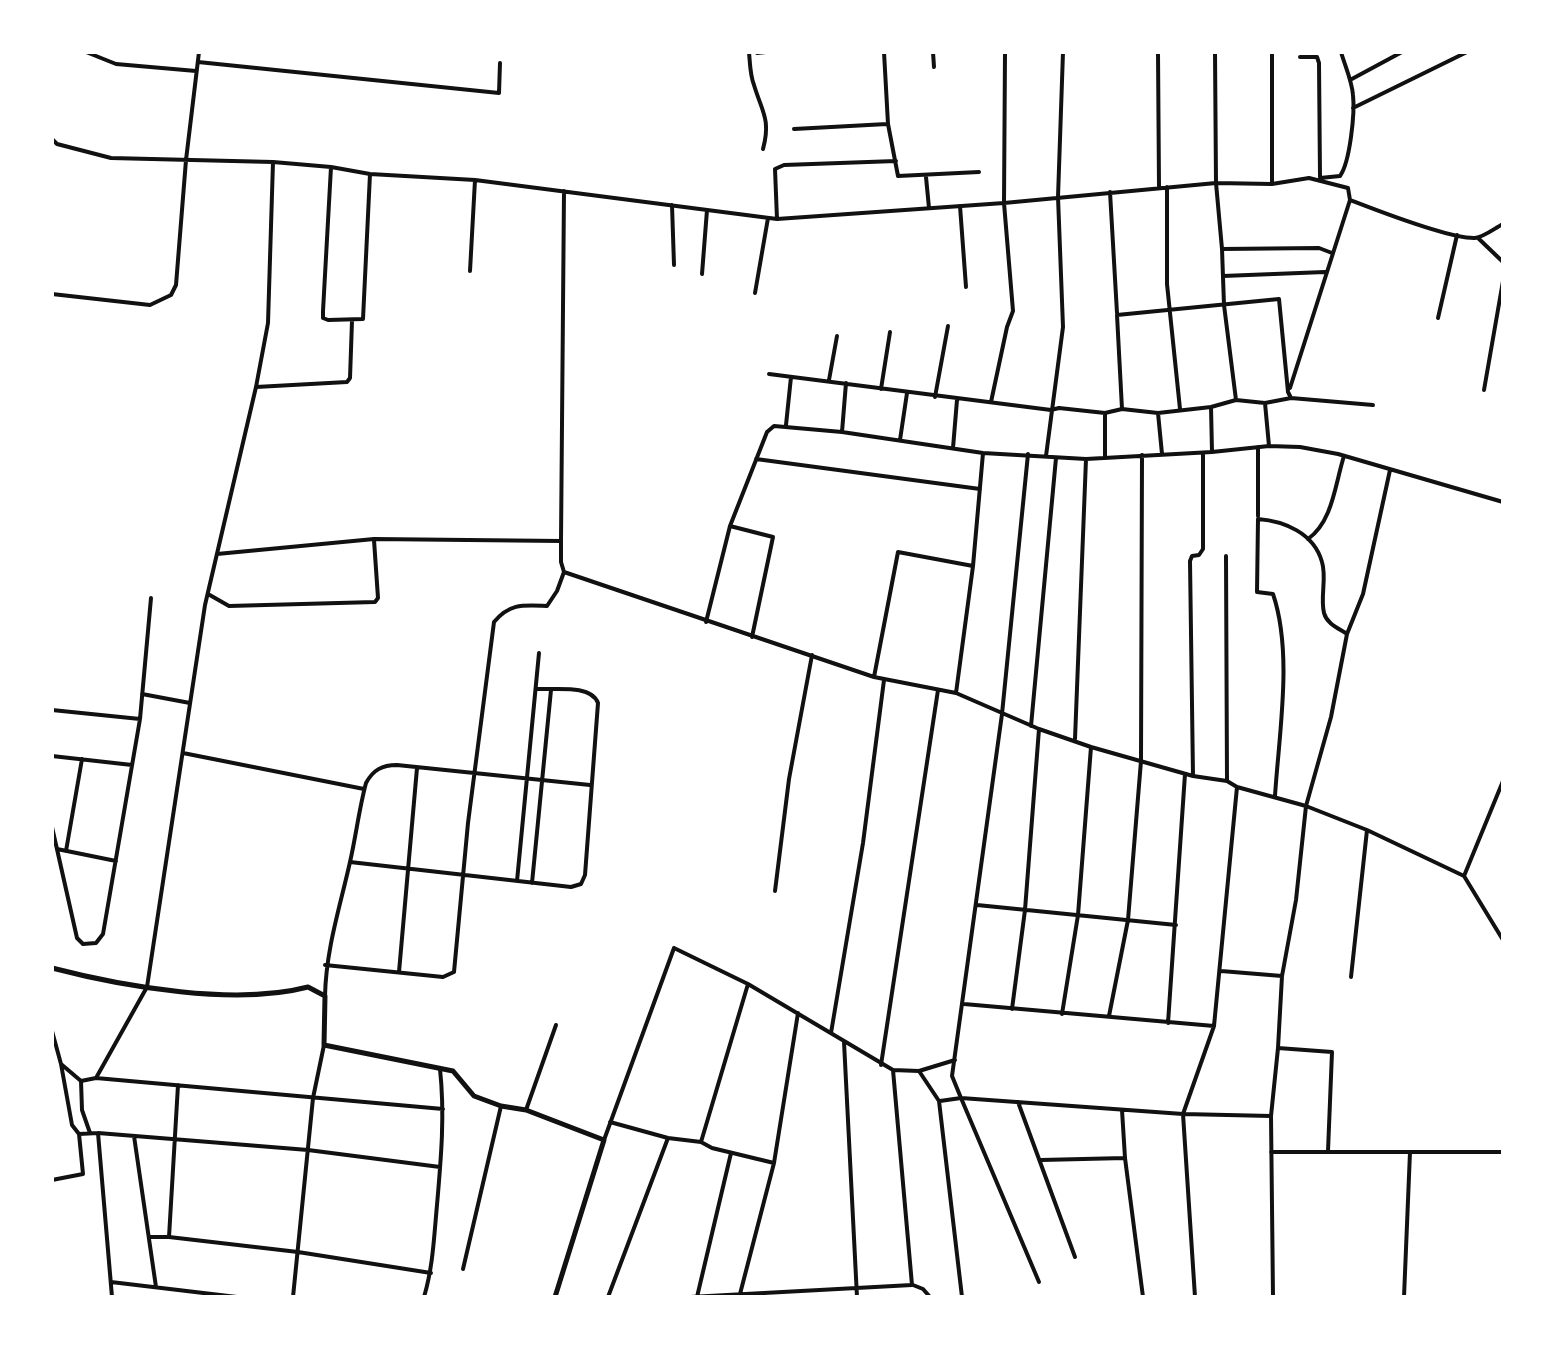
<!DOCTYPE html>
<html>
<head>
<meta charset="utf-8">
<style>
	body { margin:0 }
	#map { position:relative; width:1555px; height:1349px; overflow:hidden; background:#fff; font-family:"Exo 2",sans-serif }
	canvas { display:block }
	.frame { position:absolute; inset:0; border:54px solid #fff; pointer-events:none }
</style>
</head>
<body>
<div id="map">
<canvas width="1555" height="1349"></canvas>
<div class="frame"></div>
</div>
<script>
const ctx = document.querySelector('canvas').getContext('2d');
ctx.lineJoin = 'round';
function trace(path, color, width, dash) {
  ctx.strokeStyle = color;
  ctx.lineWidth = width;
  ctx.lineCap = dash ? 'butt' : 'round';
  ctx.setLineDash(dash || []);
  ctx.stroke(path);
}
trace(new Path2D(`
	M 86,52 L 116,64 L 196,71
	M 749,52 C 750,63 750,75 754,85 C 762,112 771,119 763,149
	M 884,52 L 888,124 L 898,176 L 979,172
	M 933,52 L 934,67
	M 1158,52 L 1159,187
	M 1215,52 L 1216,183 L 1222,249
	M 757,53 L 766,52
	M 1300,57 L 1317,57 L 1319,63 L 1320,177
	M 198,62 L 499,93 L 500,63
	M 1350,80 L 1402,52
	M 1353,108 L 1467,52
	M 794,129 L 887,124
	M 52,139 L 57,144 L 111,158 L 273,162 L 331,167 L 370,174 L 475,180 L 777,219 L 1004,203 L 1216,183 L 1272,184 L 1309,178 L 1348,188 L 1350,200 C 1376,210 1449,239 1475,238 C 1484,237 1495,228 1503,224
	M 331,167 L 323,311 L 323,318 L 328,320 L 363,319 L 370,174
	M 926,177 L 929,208
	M 1320,178 L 1340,176 C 1350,162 1355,113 1353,95 C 1352,81 1345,66 1341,52
	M 1272,184 L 1272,52
	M 1167,187 L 1167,284 L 1180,409
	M 564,191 L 561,541 L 561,562 L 564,572 L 874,677 L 956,693 L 1039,729 L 1091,747 L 1193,776 L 1227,781 L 1237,787 L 1306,806 L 1367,830 L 1464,876 L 1503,940
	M 1110,192 L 1117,313
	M 672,205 L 674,265
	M 960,206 L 966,287
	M 777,219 L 775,169 L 784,165 L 896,161
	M 1478,238 L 1503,262
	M 470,271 L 475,180
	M 702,274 L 707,210
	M 1223,276 L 1325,272
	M 755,293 L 768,218
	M 52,294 L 150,305 L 171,295 L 176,285 L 186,160 L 199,52
	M 1438,318 L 1457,235
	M 769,374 L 1051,410 L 1059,408 L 1105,413 L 1122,409 L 1158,413 L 1211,407 L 1236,400 L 1265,403 L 1291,398 L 1373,405
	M 829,380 L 837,336
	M 256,387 L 347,382 L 350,378 L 352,321
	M 1290,388 L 1350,200
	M 881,389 L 890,332
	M 1484,390 L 1503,281
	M 935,397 L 948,326
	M 1236,400 L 1224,305 L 1222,249 L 1319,248 L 1332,253
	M 991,402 L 1007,327 L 1013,311 L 1004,203 L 1005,52
	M 1265,403 L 1269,446
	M 1211,407 L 1212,452
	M 1122,409 L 1117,315 L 1279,299 L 1288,392 L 1291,398
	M 1158,413 L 1162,454
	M 786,425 L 791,377
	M 842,432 L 846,383
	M 900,440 L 907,393
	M 953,448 L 957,400
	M 1028,454 L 1002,714 L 952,1076 L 961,1098 L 1183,1114 L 1271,1116
	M 1046,456 L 1063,327 L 1058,197 L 1063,52
	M 1105,458 L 1105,413
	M 756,459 L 980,489
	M 1258,516 L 1258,447
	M 730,526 L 773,537 L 752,637
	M 1308,539 C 1333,521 1335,484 1344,456
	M 217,554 L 374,539 L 561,541
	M 1226,556 L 1227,781
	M 208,594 L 229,606 L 375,602 L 378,598 L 374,540
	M 706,622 L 730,526 L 767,432 L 774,426 L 842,432 L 983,453 L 1086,459 L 1212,452 L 1269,446 L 1300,447 L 1338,454 L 1503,502
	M 1347,634 L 1363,594 L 1390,470
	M 874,677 L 898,552 L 973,566
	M 956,693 L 973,566 L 983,453
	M 142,694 L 190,703
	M 52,710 L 140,719
	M 1031,726 L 1056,458
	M 1075,739 L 1086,459
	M 183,753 L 364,789
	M 52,756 L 132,765
	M 1193,776 L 1190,561 L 1192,556 L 1199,555 L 1203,549 L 1203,453
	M 1275,796 C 1279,733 1293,653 1273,594 L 1257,592 L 1258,519 C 1284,521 1314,533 1322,562 C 1327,578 1320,597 1324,613 C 1327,624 1338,628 1347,634 L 1331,717 L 1306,806 L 1296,900 L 1282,976 L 1278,1048
	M 52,827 L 77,938 L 83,944 L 96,943 L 103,934 L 140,719 L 151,598
	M 57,849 L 116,861
	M 66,851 L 82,759
	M 350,862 L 571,887 L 581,884 L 585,875 L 598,703 C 591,684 555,690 537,689
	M 1464,876 L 1503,781
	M 517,881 L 539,653
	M 532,883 L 551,690
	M 775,891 L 789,779 L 812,655
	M 977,905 L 1176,925
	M 325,965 L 443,977 L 454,972 L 468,823 L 494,622 C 510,603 523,605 547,606 L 557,591 L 564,572
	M 1221,971 L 1282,976
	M 399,972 L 417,768
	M 1351,977 L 1367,830
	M 325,996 C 326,949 340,907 350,862 C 356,836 359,809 366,783 C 373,770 382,765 397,765 L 590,785
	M 964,1004 L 1214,1026
	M 1012,1009 L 1025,910 L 1039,729
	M 1062,1014 L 1078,915 L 1091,747
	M 1109,1016 L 1128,920 L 1141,761 L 1142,455
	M 1168,1023 L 1185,774
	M 52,1031 L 61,1064 L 81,1081
	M 831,1033 L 863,843 L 884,680
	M 844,1042 L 857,1297
	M 881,1065 L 938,690
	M 919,1071 L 939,1101 L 962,1297
	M 96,1078 L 443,1109
	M 940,1101 L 961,1098 L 1039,1282
	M 1018,1102 L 1075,1257
	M 526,1110 L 556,1025
	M 1122,1110 L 1125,1158 L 1143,1297
	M 610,1122 L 668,1138 L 701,1142 L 712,1148 L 774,1163
	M 90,1133 L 82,1110 L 81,1081 L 96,1078 L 147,987 L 205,605 L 256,387 L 268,323 L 273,162
	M 98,1133 L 112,1297
	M 79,1134 L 98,1133 L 308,1150 L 440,1167
	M 134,1136 L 156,1287
	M 604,1140 L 674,948 L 748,984 L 893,1070
	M 701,1142 L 748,984
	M 1271,1152 L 1503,1152
	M 1041,1160 L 1125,1158
	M 52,1180 L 83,1174 L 79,1134 L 72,1125 L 61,1064
	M 149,1237 L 169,1237 L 298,1252 L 431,1273
	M 169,1237 L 178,1085
	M 463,1269 L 501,1106
	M 111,1282 L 237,1297
	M 913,1285 L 923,1289 L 930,1297
	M 740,1294 L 774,1163 L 798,1013
	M 293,1297 L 313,1098 L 324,1045
	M 424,1297 C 433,1267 434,1237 437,1205 C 441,1159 445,1115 440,1069
	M 608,1297 L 668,1138
	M 690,1297 L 912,1285 L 893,1070 L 919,1071 L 955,1060
	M 697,1297 L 731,1153
	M 1195,1297 L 1183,1114 L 1214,1026 L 1237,787
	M 1273,1297 L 1271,1116 L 1278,1048 L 1332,1052 L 1328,1151
	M 1404,1297 L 1410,1152`), '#111', 4);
trace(new Path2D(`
	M 52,968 C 125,987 236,1006 308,987 L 325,996 L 324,1045 L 453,1071 L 474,1096 L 501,1106 L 526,1110 L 604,1140 L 555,1297`), '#111', 5);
</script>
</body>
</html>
